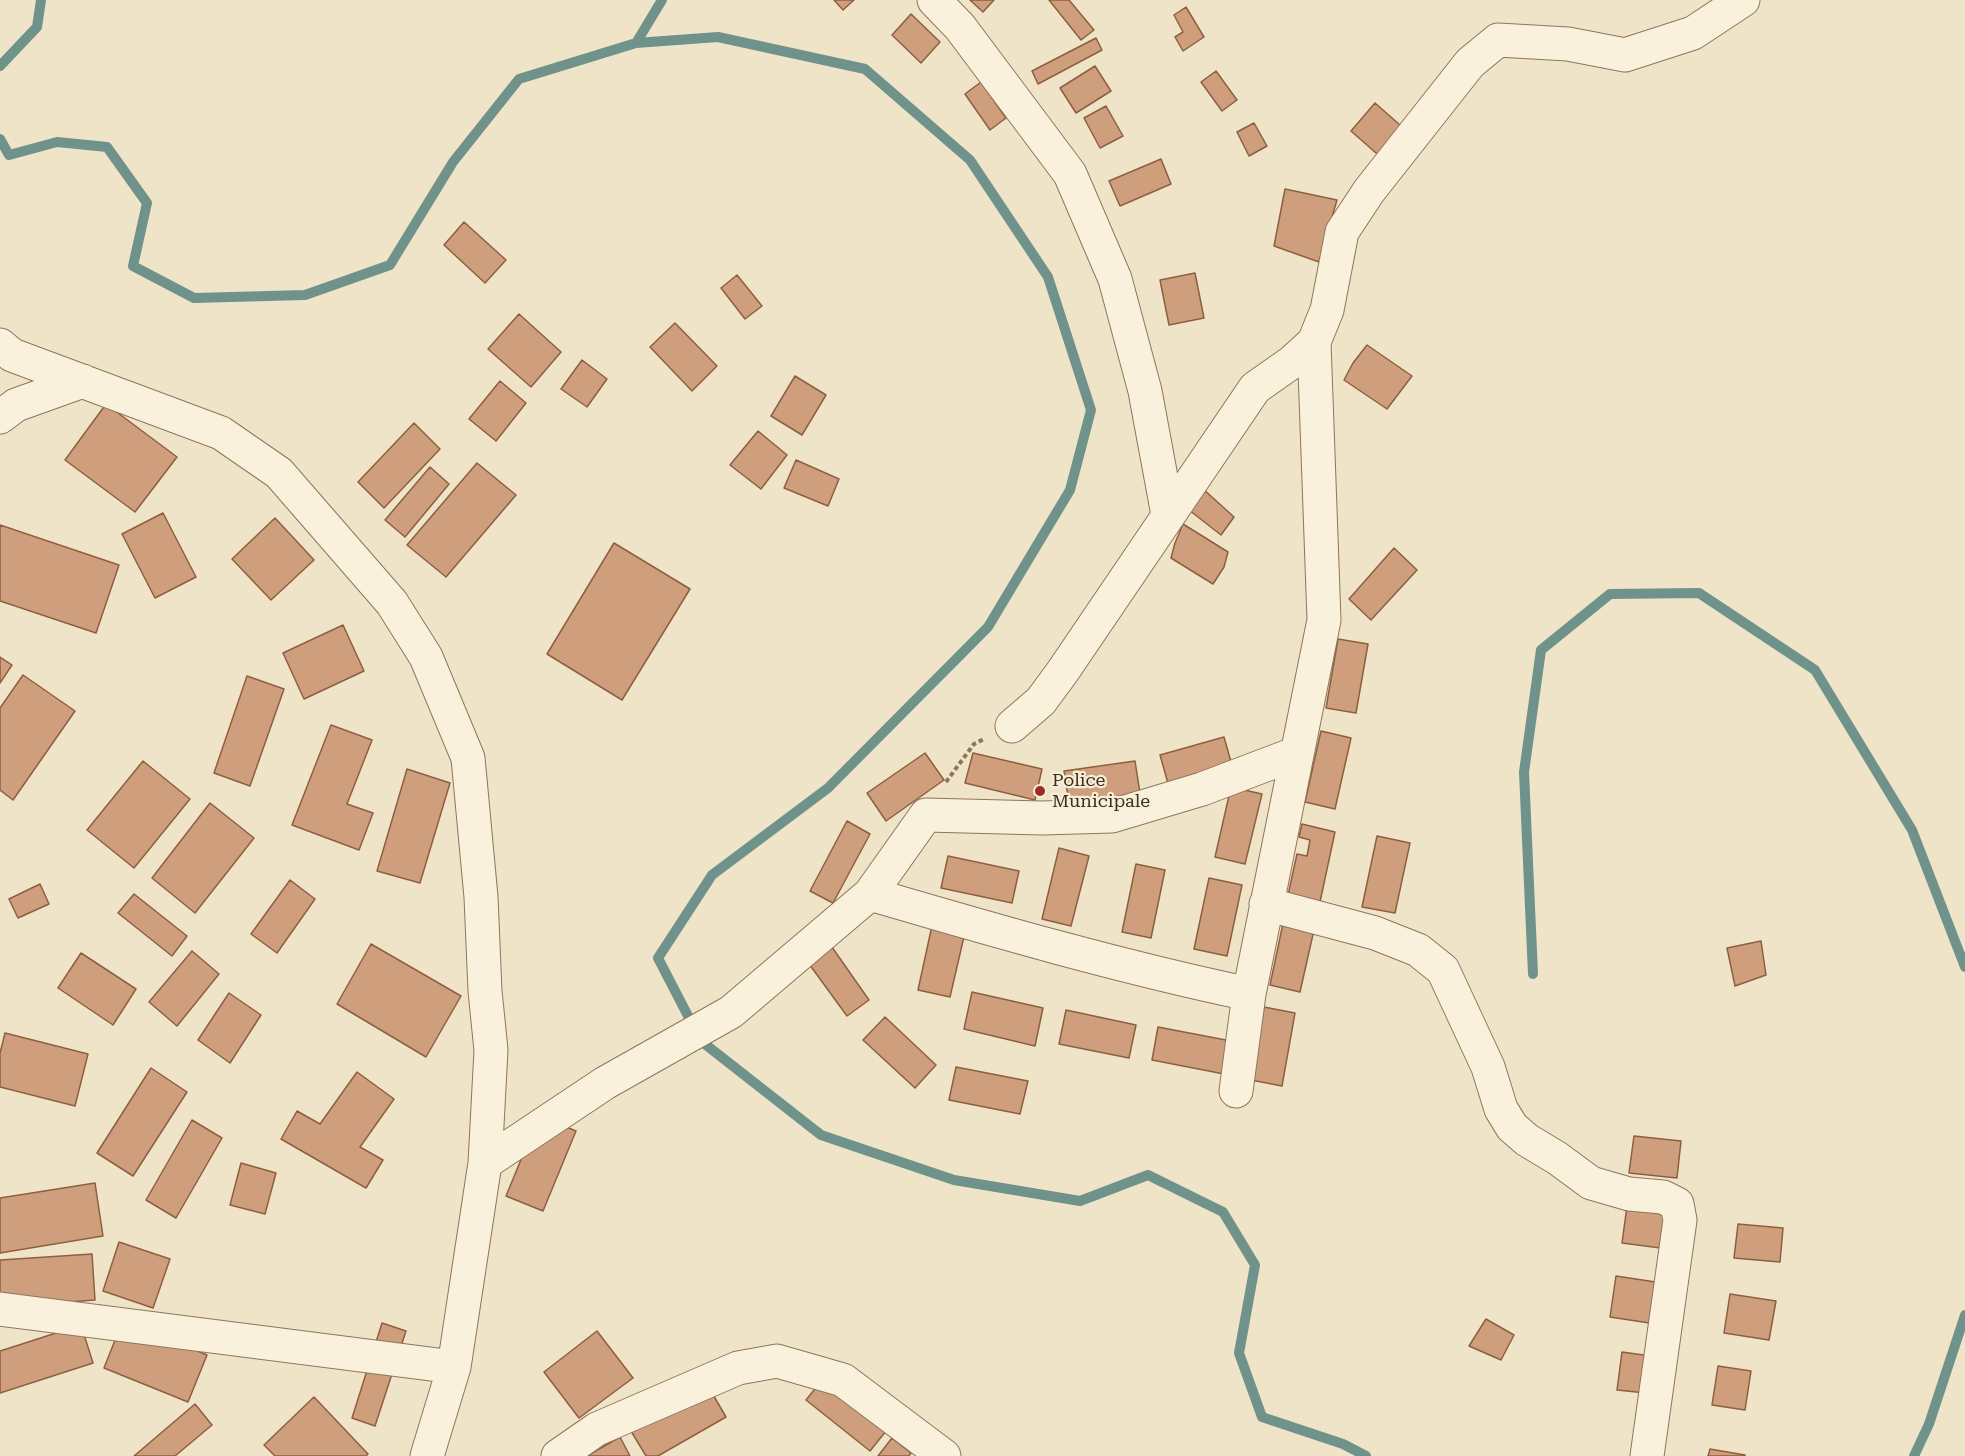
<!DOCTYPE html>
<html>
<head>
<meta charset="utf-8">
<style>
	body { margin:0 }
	canvas { display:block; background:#f0e4c8 }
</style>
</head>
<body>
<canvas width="1965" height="1456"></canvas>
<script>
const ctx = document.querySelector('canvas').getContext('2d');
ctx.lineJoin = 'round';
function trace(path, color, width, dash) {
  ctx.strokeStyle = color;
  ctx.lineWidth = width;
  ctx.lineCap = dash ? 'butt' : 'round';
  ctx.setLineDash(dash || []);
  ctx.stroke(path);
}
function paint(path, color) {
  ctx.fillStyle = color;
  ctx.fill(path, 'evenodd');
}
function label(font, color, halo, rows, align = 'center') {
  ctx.font = font + ' "Roboto Serif",serif';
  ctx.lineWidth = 4.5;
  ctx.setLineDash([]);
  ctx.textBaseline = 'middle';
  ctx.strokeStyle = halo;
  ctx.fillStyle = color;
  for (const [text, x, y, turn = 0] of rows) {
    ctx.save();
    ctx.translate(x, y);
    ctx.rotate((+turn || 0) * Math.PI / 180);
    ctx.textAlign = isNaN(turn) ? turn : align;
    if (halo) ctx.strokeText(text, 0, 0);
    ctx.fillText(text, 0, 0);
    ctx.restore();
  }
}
trace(new Path2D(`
	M 636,43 L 662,0
	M 0,66 L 37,27 L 41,0
	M 0,139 L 9,155 L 57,142 L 107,147 L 147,203 L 133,266 L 194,298 L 305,295 L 390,265 L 453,162 L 519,79 L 636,43 L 718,37 L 865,69 L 970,160 L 1048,277 L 1091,410 L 1070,490 L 988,627 L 828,788 L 712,875 L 658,958 L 701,1041 L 821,1135 L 954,1180 L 1080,1201 L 1148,1175 L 1223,1212 L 1255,1265 L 1239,1353 L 1262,1417 L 1343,1444 L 1366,1456
	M 1533,974 L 1524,772 L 1541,650 L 1610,594 L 1699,593 L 1815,670 L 1912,830 L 1965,967
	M 1914,1456 L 1929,1424 L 1965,1315`), '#6f938a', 10);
const building = new Path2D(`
	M 834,0 L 854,0 L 843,10 Z
	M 970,0 L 994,0 L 983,12 Z
	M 1049,0 L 1069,0 L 1094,30 L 1081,40 Z
	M 1186,7 L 1204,37 L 1183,51 L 1175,37 L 1183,32 L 1174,15 Z
	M 911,14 L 940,42 L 921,63 L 892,35 Z
	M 1096,38 L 1102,50 L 1038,84 L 1032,71 Z
	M 1095,66 L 1111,91 L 1076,113 L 1060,88 Z
	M 1216,71 L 1237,100 L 1222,111 L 1201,82 Z
	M 981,82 L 1006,118 L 990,130 L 965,94 Z
	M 1375,103 L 1408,132 L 1384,160 L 1351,131 Z
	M 1106,106 L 1123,136 L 1100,148 L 1084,118 Z
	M 1254,123 L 1267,146 L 1249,156 L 1237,132 Z
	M 1161,159 L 1171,184 L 1120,206 L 1109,181 Z
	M 1285,189 L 1337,200 L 1319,262 L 1274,246 Z
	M 464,222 L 506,260 L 485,283 L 444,245 Z
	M 1195,273 L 1204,318 L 1169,325 L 1160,280 Z
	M 737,275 L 762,306 L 745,319 L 721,288 Z
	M 519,314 L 561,352 L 531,387 L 488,349 Z
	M 675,323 L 717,366 L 692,391 L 650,347 Z
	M 1367,345 L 1412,376 L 1387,409 L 1344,380 L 1353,363 Z
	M 582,360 L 607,379 L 587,407 L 561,389 Z
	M 795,376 L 826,395 L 802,435 L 771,416 Z
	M 500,381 L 526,403 L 496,441 L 469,419 Z
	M 106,404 L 177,457 L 135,512 L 65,460 Z
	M 414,423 L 440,449 L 384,508 L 358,482 Z
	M 758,431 L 787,455 L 761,489 L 730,465 Z
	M 796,460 L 839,479 L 828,506 L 784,488 Z
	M 477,463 L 516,495 L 446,577 L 407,545 Z
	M 430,467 L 449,484 L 405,537 L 385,520 Z
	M 1202,488 L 1234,517 L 1221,535 L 1189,510 Z
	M 163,513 L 196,577 L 155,598 L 122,534 Z
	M 275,518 L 314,560 L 271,600 L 232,559 Z
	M 1183,524 L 1228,552 L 1224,567 L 1213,584 L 1171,558 L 1175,543 Z
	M 0,525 L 119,565 L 96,633 L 0,601 Z
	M 614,543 L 690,589 L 622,700 L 547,654 Z
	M 1394,548 L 1417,570 L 1371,620 L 1349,599 Z
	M 343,625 L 364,671 L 304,699 L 283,653 Z
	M 1338,639 L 1368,644 L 1356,713 L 1326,708 Z
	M 0,657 L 12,665 L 0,683 Z
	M 23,675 L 75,711 L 13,800 L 0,790 L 0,708 Z
	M 247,676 L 284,689 L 250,786 L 214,773 Z
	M 331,725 L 372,740 L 347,804 L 373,813 L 359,850 L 292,825 Z
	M 1321,731 L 1351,738 L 1335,809 L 1305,802 Z
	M 1224,737 L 1233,769 L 1169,787 L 1160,755 Z
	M 925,753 L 944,780 L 886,821 L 867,793 Z
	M 973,753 L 1042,769 L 1035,800 L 965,783 Z
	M 143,761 L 190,799 L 134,868 L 87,830 Z
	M 1135,761 L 1140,793 L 1069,803 L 1064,771 Z
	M 407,769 L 450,783 L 420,883 L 377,871 Z
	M 1231,787 L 1262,794 L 1245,864 L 1215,857 Z
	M 210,803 L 254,838 L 195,913 L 152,878 Z
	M 847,821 L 870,834 L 833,903 L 810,891 Z
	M 1302,824 L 1335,832 L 1320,902 L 1288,895 L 1297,854 L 1307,856 L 1310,840 L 1299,837 Z
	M 1377,836 L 1410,843 L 1395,913 L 1362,907 Z
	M 1059,848 L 1089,856 L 1071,926 L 1042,919 Z
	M 948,856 L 1019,871 L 1012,903 L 941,888 Z
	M 1136,864 L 1165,870 L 1151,938 L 1122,932 Z
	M 1209,878 L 1242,885 L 1227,956 L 1194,949 Z
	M 290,880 L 315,899 L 277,953 L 251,934 Z
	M 40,884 L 49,904 L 18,918 L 9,899 Z
	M 134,894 L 187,936 L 172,956 L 118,913 Z
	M 1285,914 L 1316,921 L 1300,992 L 1270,985 Z
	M 933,921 L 966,928 L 950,997 L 918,990 Z
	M 827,940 L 869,1000 L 847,1016 L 804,957 Z
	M 1761,941 L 1766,975 L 1735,986 L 1727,948 Z
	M 371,944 L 461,996 L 426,1057 L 337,1004 Z
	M 192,951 L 219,974 L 177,1026 L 149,1002 Z
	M 81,953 L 136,989 L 113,1025 L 58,988 Z
	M 972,992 L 1043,1008 L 1035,1046 L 964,1029 Z
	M 229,993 L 261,1015 L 230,1063 L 198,1040 Z
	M 1264,1007 L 1295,1013 L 1282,1086 L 1251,1080 Z
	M 1066,1010 L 1136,1025 L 1129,1058 L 1059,1044 Z
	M 885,1017 L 936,1065 L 915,1088 L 863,1040 Z
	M 1158,1027 L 1231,1041 L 1224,1074 L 1152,1060 Z
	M 5,1033 L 88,1054 L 75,1106 L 0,1087 L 0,1053 Z
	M 956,1067 L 1028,1081 L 1020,1114 L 949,1100 Z
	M 151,1068 L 187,1092 L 133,1176 L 97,1153 Z
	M 357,1072 L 394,1099 L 360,1147 L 383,1160 L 366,1188 L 281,1139 L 297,1111 L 320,1124 Z
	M 539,1116 L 576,1131 L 543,1211 L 506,1196 Z
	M 192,1120 L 222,1138 L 176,1218 L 146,1200 Z
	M 1634,1136 L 1681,1141 L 1677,1178 L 1629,1173 Z
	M 241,1163 L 276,1173 L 265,1214 L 230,1205 Z
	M 95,1183 L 103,1236 L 0,1253 L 0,1198 Z
	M 1627,1206 L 1673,1211 L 1668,1249 L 1622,1243 Z
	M 1738,1224 L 1783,1228 L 1780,1262 L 1734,1258 Z
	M 119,1242 L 170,1259 L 153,1308 L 103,1291 Z
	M 92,1254 L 95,1300 L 0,1307 L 0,1260 Z
	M 1616,1276 L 1662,1283 L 1656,1324 L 1610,1317 Z
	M 1730,1294 L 1776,1301 L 1769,1340 L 1724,1333 Z
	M 1486,1319 L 1514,1335 L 1501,1360 L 1469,1346 Z
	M 123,1320 L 207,1355 L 188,1402 L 104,1368 Z
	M 382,1323 L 406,1331 L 375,1426 L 352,1418 Z
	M 81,1325 L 93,1363 L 0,1393 L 0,1351 Z
	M 597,1331 L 633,1378 L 579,1418 L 544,1372 Z
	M 1622,1352 L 1651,1356 L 1646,1393 L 1617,1390 Z
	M 1718,1366 L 1751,1371 L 1745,1410 L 1712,1405 Z
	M 822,1380 L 886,1431 L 870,1451 L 806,1400 Z
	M 708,1386 L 726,1417 L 658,1456 L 646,1456 L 631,1431 Z
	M 314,1397 L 368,1454 L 366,1456 L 275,1456 L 264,1445 Z
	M 195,1404 L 212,1425 L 175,1456 L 134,1456 Z
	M 620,1437 L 630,1456 L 587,1456 Z
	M 892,1438 L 911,1453 L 909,1456 L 878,1456 Z
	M 1710,1449 L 1745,1455 L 1745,1456 L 1708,1456 Z`);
paint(building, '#cf9f7d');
trace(building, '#8d5f41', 1.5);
const street = new Path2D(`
	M 934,0 L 960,27 L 1070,174 L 1115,279 L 1145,391 L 1168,515
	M 0,345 L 12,355 L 221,433 L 279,473 L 392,603 L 426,657 L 468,758 L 481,897 L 485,991 L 491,1050 L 485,1163 L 454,1367 L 427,1456
	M 0,417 L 16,405 L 83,381
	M 1012,726 L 1041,701 L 1063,671 L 1255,388 L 1292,362 L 1314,342 L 1327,310 L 1342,232 L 1369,191 L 1470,63 L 1498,40 L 1568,44 L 1625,55 L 1693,33 L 1743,0
	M 870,894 C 996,931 1121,967 1249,994
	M 1266,904 L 1375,933 L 1418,950 L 1443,970 L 1488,1067 L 1501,1109 L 1512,1127 L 1527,1140 L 1557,1158 L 1591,1183 L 1629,1194 L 1663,1197 L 1677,1204 L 1680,1220 L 1647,1456
	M 1236,1091 L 1249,994 L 1324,620 L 1314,342
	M 485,1163 L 605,1083 L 731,1012 L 870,894 L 926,815 L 1042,818 L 1112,816 L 1202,789 L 1297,753
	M 0,1309 L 454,1367
	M 558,1456 L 597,1429 L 738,1368 L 777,1361 L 843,1380 L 944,1456`);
trace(street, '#8d765c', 35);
trace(new Path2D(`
	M 946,782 L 974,744 L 984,739`), '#8d765c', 4, [4.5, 3]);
trace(street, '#faf1dc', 33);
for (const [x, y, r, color] of [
	[1040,791,6,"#9e2a2b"]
]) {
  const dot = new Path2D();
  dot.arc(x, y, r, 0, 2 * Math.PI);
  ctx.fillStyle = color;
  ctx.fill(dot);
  trace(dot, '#f7eed8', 2);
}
label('18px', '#3d2e20', '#f7eed8', [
	["Police",1052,781],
	["Municipale",1052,802]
], 'left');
</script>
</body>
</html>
